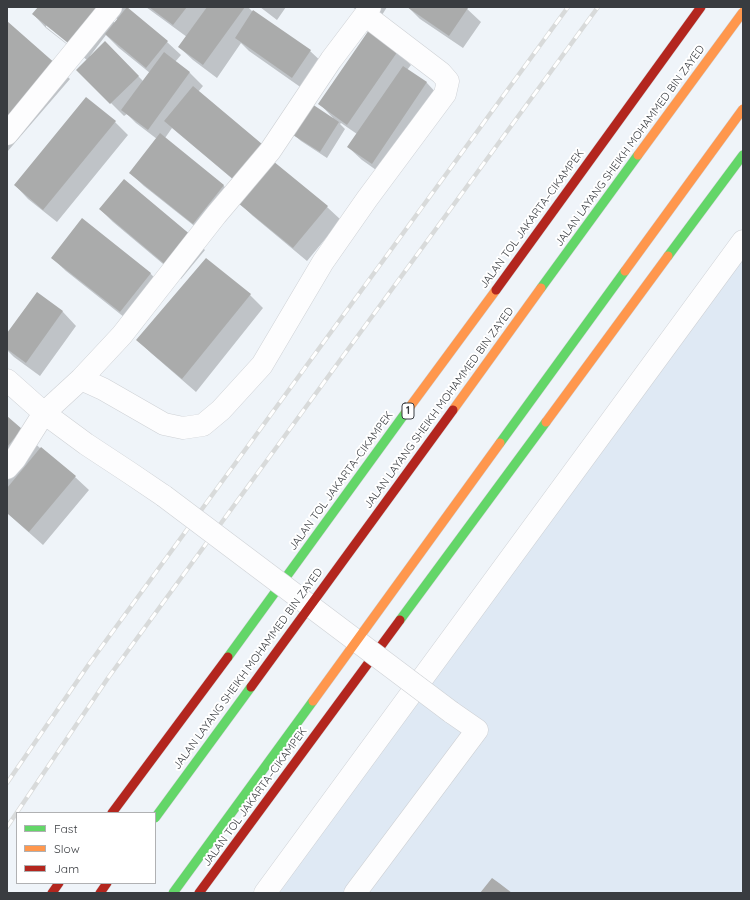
<!DOCTYPE html>
<html>
<head>
<meta charset="utf-8">
<style>
	body { margin:0 }
	#map { position:relative; width:750px; height:900px; overflow:hidden; background:#eff4f9; font-family:Quicksand,sans-serif }
	canvas { display:block }
	.frame { position:absolute; inset:0; border:8px solid #393c40; pointer-events:none }
	.legend { position:absolute; left:16px; top:812px; width:140px; height:72px; box-sizing:border-box; background:#fff; border:1px solid #b0b1b3; margin:0; padding:5px 7px; list-style:none; font-size:12px; color:#393c40 }
	.legend li { display:flex; align-items:center; gap:8px; height:20px }
	.legend b { width:20px; border:1px solid #b0b1b3 }
</style>
</head>
<body>
<div id="map">
<canvas width="750" height="900"></canvas>
<div class="frame"></div>
<ul class="legend">
<li><b style="height:5px;background:#63d668"></b>Fast</li>
<li><b style="height:5px;background:#ff974d"></b>Slow</li>
<li><b style="height:5px;background:#b3261e"></b>Jam</li>
</ul>
</div>
<script>
const ctx = document.querySelector('canvas').getContext('2d');
ctx.lineJoin = 'round';
function paint(path, color) {
  ctx.fillStyle = color;
  ctx.fill(path, 'evenodd');
}
function trace(path, color, width, dash) {
  ctx.strokeStyle = color;
  ctx.lineWidth = width;
  ctx.lineCap = dash ? 'butt' : 'round';
  ctx.setLineDash(dash || []);
  ctx.stroke(path);
}
function label(font, color, halo, rows, align = 'center') {
  ctx.font = font + ' Quicksand,sans-serif';
  ctx.lineWidth = 4;
  ctx.setLineDash([]);
  ctx.textBaseline = 'middle';
  ctx.strokeStyle = halo;
  ctx.fillStyle = color;
  for (const [text, x, y, turn = 0] of rows) {
    ctx.save();
    ctx.translate(x, y);
    ctx.rotate((+turn || 0) * Math.PI / 180);
    ctx.textAlign = isNaN(turn) ? turn : align;
    if (halo) ctx.strokeText(text, 0, 0);
    ctx.fillText(text, 0, 0);
    ctx.restore();
  }
}
paint(new Path2D(`
	M 743,257 L 743,893 L 264,893 Z`), '#dfe9f4');
paint(new Path2D(`
	M 39,7 L 102,10 L 115,23 L 118,20 L 105,7 L 128,7 L 127,8 L 167,42 L 181,55 L 175,62 L 190,73 L 203,86 L 198,92 L 272,161 L 327,207 L 341,220 L 307,261 L 253,216 L 239,203 L 248,192 L 172,128 L 165,138 L 223,185 L 236,199 L 207,236 L 144,186 L 130,173 L 157,139 L 136,123 L 127,114 L 124,116 L 78,70 L 87,60 L 46,28 L 33,14 ZM 46,25 L 78,49 L 76,51 L 46,27 ZM 106,35 L 119,48 L 150,73 L 144,82 L 105,43 L 91,57 L 90,56 Z
	M 146,7 L 248,7 L 253,12 L 310,51 L 324,64 L 306,91 L 249,51 L 241,43 L 217,78 L 193,60 L 179,47 L 187,37 Z
	M 260,7 L 286,7 L 277,20 Z
	M 352,7 L 387,7 L 377,23 Z
	M 408,7 L 465,7 L 481,22 L 463,48 L 420,19 Z
	M 7,23 L 56,66 L 70,79 L 7,152 Z
	M 398,52 L 411,65 L 407,70 L 427,83 L 440,97 L 386,177 L 362,160 L 348,147 L 357,134 L 341,123 L 340,124 L 345,129 L 327,158 L 301,141 L 294,135 L 332,118 L 333,118 L 320,104 Z
	M 115,122 L 128,135 L 57,222 L 28,199 L 15,185 Z
	M 100,209 L 191,237 L 205,250 L 181,279 L 113,222 Z
	M 52,258 L 150,273 L 163,287 L 134,325 L 66,271 Z
	M 37,293 L 63,312 L 76,326 L 40,376 L 14,357 L 7,350 L 7,335 Z
	M 250,295 L 263,308 L 196,392 L 151,353 L 138,340 Z
	M 7,418 L 21,430 L 41,449 L 75,477 L 89,490 L 43,545 L 7,513 Z`), '#0003');
paint(new Path2D(`
	M 38,7 L 100,7 L 73,47 L 32,14 Z
	M 127,7 L 168,41 L 146,68 L 105,34 Z
	M 149,7 L 187,7 L 173,25 Z
	M 207,7 L 245,7 L 203,65 L 178,47 Z
	M 407,7 L 467,7 L 468,8 L 449,36 Z
	M 253,10 L 311,50 L 292,78 L 235,38 Z
	M 7,21 L 57,65 L 7,124 Z
	M 369,30 L 398,51 L 347,125 L 318,104 Z
	M 105,41 L 139,76 L 110,104 L 76,70 Z
	M 164,52 L 190,72 L 148,130 L 121,110 Z
	M 403,66 L 427,82 L 372,164 L 347,147 Z
	M 193,86 L 262,144 L 233,179 L 164,121 Z
	M 86,97 L 116,121 L 43,210 L 14,185 Z
	M 312,104 L 339,122 L 320,152 L 293,135 Z
	M 160,133 L 224,185 L 193,224 L 129,173 Z
	M 273,161 L 328,206 L 293,248 L 238,203 Z
	M 124,179 L 192,236 L 167,266 L 99,209 Z
	M 82,218 L 151,273 L 120,312 L 51,258 Z
	M 206,258 L 251,294 L 182,379 L 136,340 Z
	M 37,292 L 63,311 L 26,363 L 7,349 L 7,333 Z
	M 7,416 L 22,429 L 7,447 Z
	M 41,447 L 76,476 L 29,532 L 7,513 L 7,488 Z
	M 492,878 L 499,883 L 512,893 L 480,893 Z`), '#aaabab');
const street = new Path2D(`
	M 7,134 L 111,7
	M 81,379 L 103,389 L 164,424 L 183,428 L 203,425 L 221,410 L 262,365 L 323,262 L 367,199 L 445,94 L 448,81 L 441,73 L 365,15
	M 7,380 L 44,413 L 86,444 L 130,473 L 164,496
	M 7,468 L 15,459 L 44,413 L 81,379 L 122,335 L 216,215 L 270,151 L 331,60 L 365,15 L 370,7
	M 265,893 L 743,241
	M 355,893 L 477,730 L 451,712`);
const fast = new Path2D(`
	M 668,256 L 743,155
	M 400,620 L 546,422
	M 228,657 L 406,412`);
const slow = new Path2D(`
	M 406,412 L 496,290
	M 546,422 L 668,256`);
const jam = new Path2D(`
	M 496,290 L 701,7
	M 112,813 L 228,657
	M 52,893 L 59,883
	M 100,893 L 107,883
	M 199,893 L 400,620`);
trace(street, '#ced1d5', 23);
trace(fast, '#ced1d5', 10);
trace(slow, '#ced1d5', 10);
trace(jam, '#ced1d5', 10);
trace(street, '#fdfdfe', 22);
trace(fast, '#63d668', 9);
trace(slow, '#ff974d', 9);
trace(jam, '#b3261e', 9);
const rail = new Path2D(`
	M 7,783 L 89,664 L 568,7
	M 7,827 L 108,678 L 598,7`);
trace(rail, '#d8dada', 4.5);
trace(rail, '#fff', 3, [9]);
const streetBridge = new Path2D(`
	M 164,496 L 451,712`);
const fastBridge = new Path2D(`
	M 541,288 L 638,155
	M 500,443 L 625,271
	M 155,818 L 251,687
	M 173,893 L 313,701`);
const slowBridge = new Path2D(`
	M 638,155 L 743,12
	M 625,271 L 743,109
	M 453,410 L 541,288
	M 313,701 L 500,443`);
const jamBridge = new Path2D(`
	M 251,687 L 453,410`);
trace(streetBridge, '#ced1d5', 23, []);
trace(fastBridge, '#ced1d5', 10, []);
trace(slowBridge, '#ced1d5', 10, []);
trace(jamBridge, '#ced1d5', 10, []);
trace(streetBridge, '#fdfdfe', 22);
trace(fastBridge, '#63d668', 9);
trace(slowBridge, '#ff974d', 9);
trace(jamBridge, '#b3261e', 9);
for (const [x, y, w] of [
	[408,411,12]
]) {
  const box = new Path2D();
  box.roundRect(x - w / 2, y - 8, w, 16, 3);
  ctx.fillStyle = '#fff';
  ctx.fill(box);
  trace(box, '#393c40', 1);
}
label('bold 10px', '#393c40', null, [
	["1",408,411]
]);
label('11px', '#393c40', '#fff', [
	["JALAN LAYANG SHEIKH MOHAMMED BIN ZAYED",630,146,-54],
	["JALAN TOL JAKARTA–CIKAMPEK",532,219,-54],
	["JALAN LAYANG SHEIKH MOHAMMED BIN ZAYED",439,408,-54],
	["JALAN TOL JAKARTA–CIKAMPEK",341,481,-54],
	["JALAN LAYANG SHEIKH MOHAMMED BIN ZAYED",248,669,-54],
	["JALAN TOL JAKARTA–CIKAMPEK",255,797,-54]
]);
</script>
</body>
</html>
